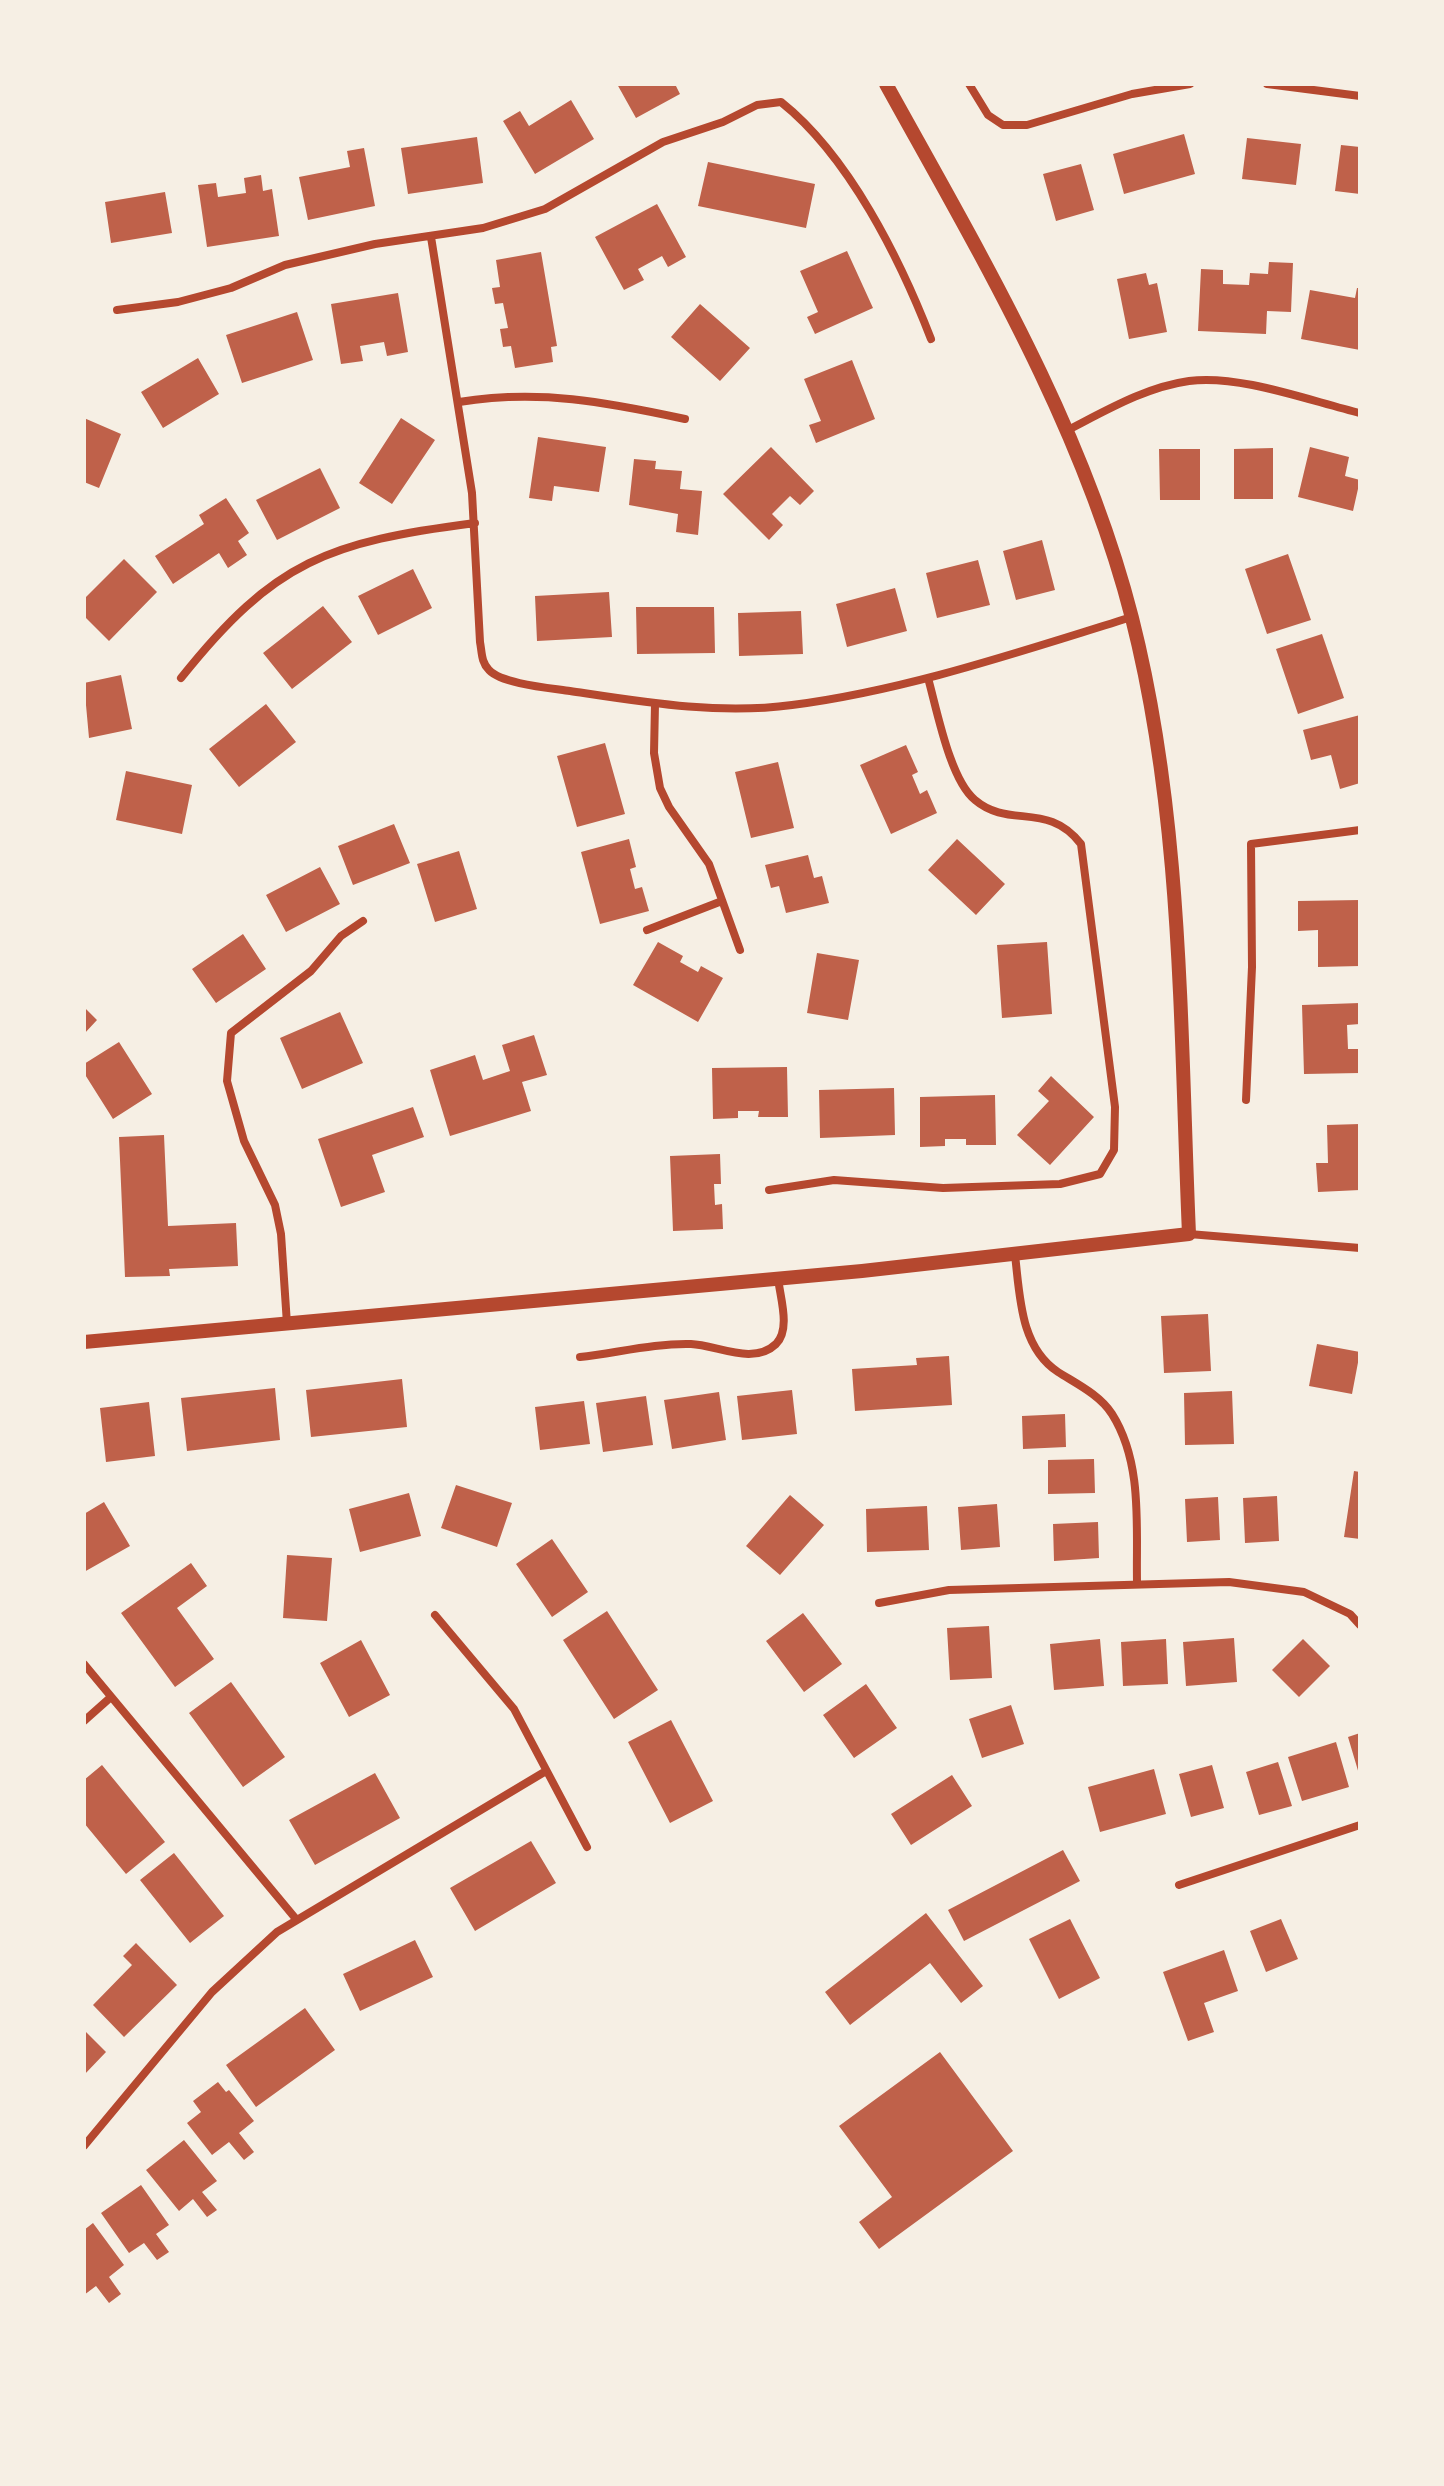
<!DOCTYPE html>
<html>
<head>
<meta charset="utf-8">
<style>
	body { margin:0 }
	#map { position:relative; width:1444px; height:2486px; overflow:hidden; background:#f6efe4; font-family:"Public Sans",sans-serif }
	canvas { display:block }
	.frame { position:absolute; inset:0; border:86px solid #f6efe4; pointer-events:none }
</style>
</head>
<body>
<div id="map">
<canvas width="1444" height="2486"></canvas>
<div class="frame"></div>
</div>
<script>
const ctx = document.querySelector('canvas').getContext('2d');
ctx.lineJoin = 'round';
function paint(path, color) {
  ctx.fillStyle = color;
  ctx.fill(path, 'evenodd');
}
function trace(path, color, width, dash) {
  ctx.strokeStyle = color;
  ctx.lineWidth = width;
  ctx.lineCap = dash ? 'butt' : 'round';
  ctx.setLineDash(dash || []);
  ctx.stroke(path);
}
paint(new Path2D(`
	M 617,84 L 675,84 L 680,94 L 636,118 Z
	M 571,100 L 594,139 L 535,174 L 503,121 L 520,111 L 529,126 Z
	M 1184,134 L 1195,174 L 1124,194 L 1113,154 Z
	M 477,137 L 483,183 L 408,194 L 401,148 Z
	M 1247,138 L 1301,144 L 1296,185 L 1242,179 Z
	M 1341,145 L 1360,147 L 1360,194 L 1335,191 Z
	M 364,148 L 375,206 L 308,220 L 299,177 L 350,167 L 347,151 Z
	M 708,162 L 815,184 L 806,228 L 698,206 Z
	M 1081,164 L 1094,210 L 1056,221 L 1043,174 Z
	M 261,175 L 263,191 L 272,189 L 279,236 L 207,247 L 198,185 L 216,183 L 218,197 L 246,193 L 244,178 Z
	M 165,192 L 172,233 L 111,243 L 105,202 Z
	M 657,204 L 686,257 L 668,267 L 662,256 L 638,269 L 644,280 L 624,290 L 595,237 Z
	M 847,251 L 873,308 L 815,334 L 807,317 L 818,312 L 800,271 Z
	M 541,252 L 557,346 L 551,347 L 553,362 L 515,368 L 511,346 L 503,347 L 500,329 L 508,328 L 503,303 L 495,304 L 492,288 L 500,287 L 496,260 Z
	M 1269,262 L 1293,263 L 1291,312 L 1267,311 L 1266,334 L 1198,331 L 1201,269 L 1223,270 L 1223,284 L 1249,285 L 1250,273 L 1268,274 Z
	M 1146,273 L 1149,285 L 1157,283 L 1167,332 L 1129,339 L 1117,279 Z
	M 1357,288 L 1360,288 L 1360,350 L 1301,339 L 1310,290 L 1355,298 Z
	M 398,293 L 408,352 L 387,356 L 384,342 L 360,346 L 363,361 L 341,364 L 331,304 Z
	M 700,304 L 750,348 L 720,381 L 671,337 Z
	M 297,312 L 313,360 L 242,383 L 226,335 Z
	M 198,358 L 219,394 L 163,428 L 141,392 Z
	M 852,360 L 875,419 L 816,443 L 809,425 L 821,421 L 804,379 Z
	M 84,418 L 121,434 L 99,488 L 84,482 Z
	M 401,418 L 435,440 L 392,504 L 359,483 Z
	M 538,437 L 606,447 L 599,492 L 554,486 L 552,501 L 529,498 Z
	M 771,447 L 814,491 L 800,505 L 790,496 L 772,514 L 783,525 L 769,540 L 723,494 Z
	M 1310,447 L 1349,457 L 1345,476 L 1360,480 L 1353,511 L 1298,497 Z
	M 1273,448 L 1273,499 L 1234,499 L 1234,449 Z
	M 1159,449 L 1200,449 L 1200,500 L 1160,500 Z
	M 634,459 L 656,461 L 655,469 L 682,471 L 680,489 L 702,491 L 698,535 L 676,532 L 678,514 L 629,505 Z
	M 320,468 L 340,508 L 277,540 L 256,500 Z
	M 226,498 L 249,533 L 238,541 L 247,555 L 228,568 L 219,553 L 173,584 L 155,556 L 204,524 L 199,515 Z
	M 1042,540 L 1055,590 L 1016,600 L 1003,551 Z
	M 1288,554 L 1311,620 L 1267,634 L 1245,569 Z
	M 124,559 L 157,592 L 109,641 L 84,616 L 84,599 Z
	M 978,560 L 990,605 L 937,618 L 926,573 Z
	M 413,569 L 432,608 L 378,635 L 358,596 Z
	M 895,588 L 907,631 L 847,647 L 836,604 Z
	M 609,592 L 612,637 L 537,641 L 535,596 Z
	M 323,606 L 352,642 L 292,689 L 263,653 Z
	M 636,607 L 714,607 L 715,653 L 637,654 Z
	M 801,611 L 803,654 L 739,656 L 738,613 Z
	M 1322,634 L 1344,698 L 1298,714 L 1276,649 Z
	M 121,675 L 132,729 L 89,738 L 84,683 Z
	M 266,704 L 296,742 L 239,787 L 209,749 Z
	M 1360,715 L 1360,783 L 1340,789 L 1331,755 L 1311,760 L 1303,730 Z
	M 605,743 L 625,814 L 577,827 L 557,756 Z
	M 906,745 L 918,772 L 912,775 L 920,794 L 927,790 L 937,813 L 891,834 L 860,765 Z
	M 778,762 L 794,828 L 751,838 L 735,772 Z
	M 126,771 L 192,785 L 182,834 L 116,820 Z
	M 394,824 L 410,863 L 353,885 L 338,846 Z
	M 629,839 L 636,867 L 630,869 L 635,889 L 642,887 L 649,911 L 600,924 L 581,852 Z
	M 957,839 L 1005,884 L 976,915 L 928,870 Z
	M 459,851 L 477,909 L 435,922 L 417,864 Z
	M 808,855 L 814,878 L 822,876 L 829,903 L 786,913 L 779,886 L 771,888 L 765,865 Z
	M 320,867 L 340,904 L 286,932 L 266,895 Z
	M 1360,900 L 1360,966 L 1318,967 L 1318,930 L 1298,931 L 1298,901 Z
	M 243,934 L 266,969 L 216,1003 L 192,969 Z
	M 658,942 L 683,956 L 680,962 L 698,972 L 701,966 L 723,978 L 698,1022 L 633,985 Z
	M 1047,942 L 1052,1014 L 1002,1018 L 997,945 Z
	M 817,953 L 859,960 L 848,1020 L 807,1013 Z
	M 1360,1003 L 1360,1024 L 1347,1025 L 1348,1049 L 1360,1049 L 1360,1073 L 1304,1074 L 1302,1005 Z
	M 84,1007 L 97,1020 L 84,1034 Z
	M 340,1012 L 363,1063 L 302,1089 L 280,1038 Z
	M 534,1035 L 547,1075 L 522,1082 L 531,1111 L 450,1136 L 430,1070 L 475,1055 L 483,1080 L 510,1071 L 502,1045 Z
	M 119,1042 L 152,1094 L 113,1119 L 84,1073 L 84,1064 Z
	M 787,1067 L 788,1117 L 758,1117 L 759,1111 L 738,1111 L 738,1118 L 713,1119 L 712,1068 Z
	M 1051,1076 L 1094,1117 L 1050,1165 L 1017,1135 L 1049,1101 L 1038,1091 Z
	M 894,1088 L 895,1135 L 820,1138 L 819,1090 Z
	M 995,1095 L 996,1145 L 966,1145 L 966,1139 L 945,1139 L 945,1146 L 920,1147 L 920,1097 Z
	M 413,1107 L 424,1137 L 372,1155 L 385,1192 L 341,1207 L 318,1139 Z
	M 1360,1124 L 1360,1190 L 1318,1192 L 1316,1163 L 1328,1163 L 1327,1125 Z
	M 164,1135 L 168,1226 L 236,1223 L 238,1266 L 169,1269 L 170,1276 L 125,1277 L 119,1137 Z
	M 720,1154 L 721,1184 L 714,1184 L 715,1205 L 722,1204 L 723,1229 L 673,1231 L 670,1156 Z
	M 1208,1314 L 1211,1371 L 1164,1373 L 1161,1316 Z
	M 1317,1344 L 1360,1352 L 1352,1394 L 1309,1386 Z
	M 949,1356 L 952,1405 L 855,1411 L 852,1369 L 917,1365 L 916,1358 Z
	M 402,1379 L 407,1427 L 311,1437 L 306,1390 Z
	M 275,1388 L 280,1440 L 187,1451 L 181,1398 Z
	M 792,1390 L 797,1434 L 742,1440 L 737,1396 Z
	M 1232,1391 L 1234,1444 L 1185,1445 L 1184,1393 Z
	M 719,1392 L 726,1440 L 672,1449 L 664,1400 Z
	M 646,1396 L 653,1445 L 603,1452 L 596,1403 Z
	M 584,1401 L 590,1444 L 540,1450 L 535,1407 Z
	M 149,1402 L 155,1456 L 106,1462 L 100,1408 Z
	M 1065,1414 L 1066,1447 L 1023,1449 L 1022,1416 Z
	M 1094,1459 L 1095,1493 L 1048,1494 L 1048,1460 Z
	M 1354,1471 L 1360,1472 L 1360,1539 L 1344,1537 Z
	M 456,1485 L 512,1503 L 497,1547 L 441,1528 Z
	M 409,1493 L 421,1536 L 360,1552 L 349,1509 Z
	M 790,1495 L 824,1525 L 780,1575 L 746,1546 Z
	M 1277,1496 L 1279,1541 L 1245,1543 L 1243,1498 Z
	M 1218,1497 L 1220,1540 L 1187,1542 L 1185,1499 Z
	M 104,1502 L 130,1546 L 84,1572 L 84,1514 Z
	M 997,1504 L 1000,1547 L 961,1550 L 958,1507 Z
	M 927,1506 L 929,1550 L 867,1552 L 866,1509 Z
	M 1098,1522 L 1099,1558 L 1054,1561 L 1053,1524 Z
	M 552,1539 L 588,1592 L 552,1617 L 516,1564 Z
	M 287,1555 L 332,1558 L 327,1621 L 283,1618 Z
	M 191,1563 L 207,1586 L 177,1608 L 214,1659 L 175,1687 L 121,1613 Z
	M 607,1611 L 658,1690 L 614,1719 L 563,1640 Z
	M 803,1613 L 842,1664 L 804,1692 L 766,1641 Z
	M 989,1626 L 992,1678 L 950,1680 L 947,1628 Z
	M 1234,1638 L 1237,1682 L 1186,1686 L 1183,1642 Z
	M 1100,1639 L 1104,1686 L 1054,1690 L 1050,1644 Z
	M 1166,1639 L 1168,1684 L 1123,1686 L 1121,1642 Z
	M 1303,1639 L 1330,1666 L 1299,1697 L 1272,1670 Z
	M 361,1640 L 390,1695 L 349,1717 L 320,1663 Z
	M 231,1682 L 285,1757 L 243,1787 L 189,1713 Z
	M 866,1684 L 897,1728 L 854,1758 L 823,1715 Z
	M 1011,1705 L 1024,1744 L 982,1758 L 969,1719 Z
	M 671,1720 L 713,1801 L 670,1823 L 628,1742 Z
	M 1360,1733 L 1360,1773 L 1359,1774 L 1348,1737 Z
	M 1336,1742 L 1349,1787 L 1302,1801 L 1288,1757 Z
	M 1278,1762 L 1292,1806 L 1259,1815 L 1246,1772 Z
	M 102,1765 L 165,1842 L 126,1874 L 84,1823 L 84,1780 Z
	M 1212,1765 L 1224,1808 L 1191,1817 L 1179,1774 Z
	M 1154,1769 L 1166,1814 L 1100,1832 L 1088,1787 Z
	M 375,1773 L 400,1818 L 315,1865 L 289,1820 Z
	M 952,1775 L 972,1806 L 911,1845 L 891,1814 Z
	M 531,1841 L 556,1883 L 475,1931 L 450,1888 Z
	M 1063,1850 L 1080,1881 L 964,1941 L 948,1910 Z
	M 174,1853 L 224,1916 L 190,1943 L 140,1880 Z
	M 926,1913 L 983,1986 L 961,2003 L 930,1963 L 850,2025 L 825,1992 Z
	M 1070,1919 L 1100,1978 L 1059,1999 L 1029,1939 Z
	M 1281,1919 L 1298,1959 L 1266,1972 L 1250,1931 Z
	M 415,1940 L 433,1977 L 360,2011 L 343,1974 Z
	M 136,1943 L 177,1985 L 124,2037 L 93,2005 L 132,1965 L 123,1956 Z
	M 1224,1950 L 1238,1991 L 1204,2003 L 1214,2032 L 1188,2041 L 1163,1972 Z
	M 305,2008 L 335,2050 L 256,2107 L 226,2065 Z
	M 84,2030 L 106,2052 L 84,2075 Z
	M 940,2052 L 1013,2151 L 879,2249 L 859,2222 L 892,2197 L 839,2126 Z
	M 218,2082 L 226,2092 L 229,2090 L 254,2121 L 239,2133 L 254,2152 L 244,2160 L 229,2142 L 212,2155 L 187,2123 L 201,2112 L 193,2101 Z
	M 184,2140 L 217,2181 L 202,2192 L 217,2210 L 207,2217 L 193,2199 L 179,2211 L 146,2170 Z
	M 141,2185 L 169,2225 L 156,2234 L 169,2252 L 157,2260 L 144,2243 L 129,2253 L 101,2213 Z
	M 93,2223 L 124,2265 L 109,2277 L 121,2294 L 109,2303 L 96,2286 L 84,2295 L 84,2230 Z`), '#bf614a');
trace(new Path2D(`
	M 969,84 L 988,115 L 1003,125 L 1027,125 L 1132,94 L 1190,84
	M 1267,84 L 1360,96
	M 431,237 L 472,493 L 480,642 C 482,652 481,662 489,670 C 502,684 550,688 570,691 C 643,702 718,715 792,705 C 908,690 1021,651 1132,617
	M 117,310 L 178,302 L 231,288 L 285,265 L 375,244 L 483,228 L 545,209 L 663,142 L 723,122 L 757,105 L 781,102 C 849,156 900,259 931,339
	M 459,402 C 539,389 606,402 685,419
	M 1068,430 C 1107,410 1146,387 1189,381 C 1239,374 1310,401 1360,413
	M 181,678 C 275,560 329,542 475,523
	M 655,704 L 654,753 L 660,788 L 669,807 L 709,864 L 740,950
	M 647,930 L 722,901
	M 1246,1100 L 1252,967 L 1251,844 L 1360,830
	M 769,1190 L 834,1180 L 943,1188 L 1060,1184 L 1100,1174 L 1114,1150 L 1115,1107 L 1081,844 C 1048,801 1009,829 975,800 C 950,780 937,710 928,678
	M 1189,1234 L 1360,1248
	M 1015,1255 C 1020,1296 1020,1347 1058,1372 C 1077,1384 1100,1395 1112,1414 C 1143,1463 1136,1527 1137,1582
	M 287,1324 L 281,1234 L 275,1205 L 244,1141 L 227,1081 L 231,1033 L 311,971 L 341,936 L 363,921
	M 580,1357 C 616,1353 655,1343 691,1344 C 717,1345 753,1366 776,1344 C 791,1329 780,1297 778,1278
	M 879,1603 L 949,1590 L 1229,1582 L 1304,1592 L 1350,1614 L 1360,1625
	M 435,1615 L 514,1709 L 587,1847
	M 84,1664 L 296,1919
	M 84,1721 L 111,1697
	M 1179,1885 L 1360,1825
	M 84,2146 L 212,1992 L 277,1932 L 546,1771`), '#b5482f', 8);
trace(new Path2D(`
	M 84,1342 L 862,1271 L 1189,1234 C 1180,1029 1183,819 1132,618 C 1083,426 981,256 886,84`), '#b5482f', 14);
</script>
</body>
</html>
